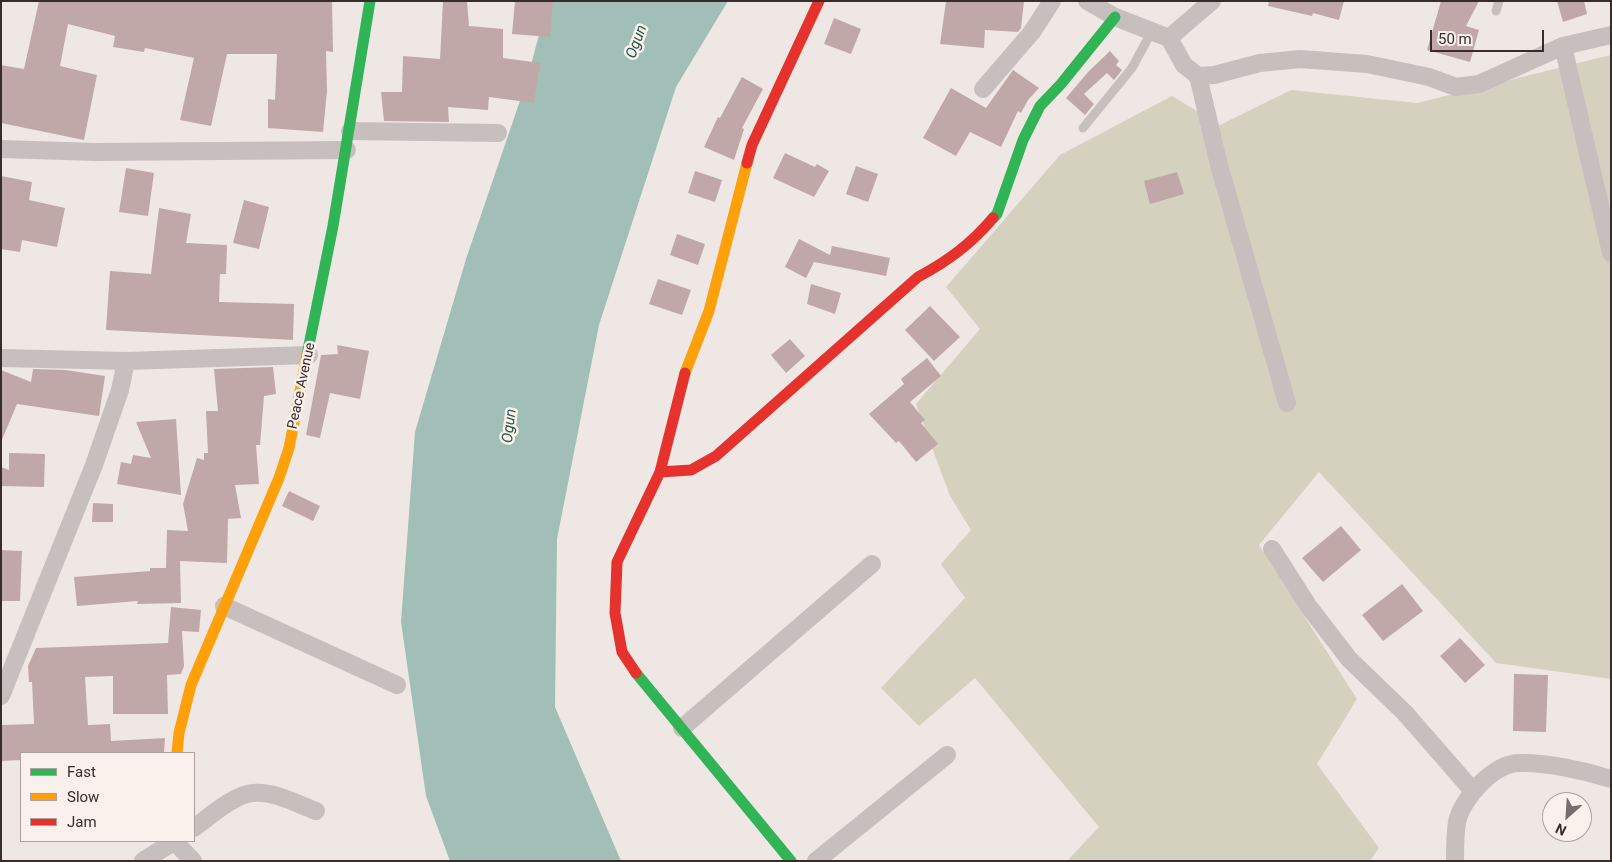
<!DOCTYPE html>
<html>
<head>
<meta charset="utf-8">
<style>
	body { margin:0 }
	#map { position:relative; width:1612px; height:862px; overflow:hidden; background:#eee7e4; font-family:Roboto,sans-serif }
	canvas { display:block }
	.frame { position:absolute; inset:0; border:2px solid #382b2b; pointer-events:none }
	.legend { position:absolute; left:20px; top:752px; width:175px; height:90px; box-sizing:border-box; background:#faf0ec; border:1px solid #aca19f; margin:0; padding:6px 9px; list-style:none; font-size:15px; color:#382b2b }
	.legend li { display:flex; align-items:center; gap:10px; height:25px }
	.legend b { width:25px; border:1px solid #aca19f }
	.north { position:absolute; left:1542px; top:792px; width:50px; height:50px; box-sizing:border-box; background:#faf0ec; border:1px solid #aca19f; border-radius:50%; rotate:206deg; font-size:14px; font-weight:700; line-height:20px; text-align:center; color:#382b2b }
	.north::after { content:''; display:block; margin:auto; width:18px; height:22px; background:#786d6c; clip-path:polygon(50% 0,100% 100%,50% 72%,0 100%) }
	.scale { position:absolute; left:1430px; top:30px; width:114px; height:22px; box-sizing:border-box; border:2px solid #382b2b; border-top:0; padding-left:6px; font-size:15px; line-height:18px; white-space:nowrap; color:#382b2b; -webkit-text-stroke:4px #faf0ec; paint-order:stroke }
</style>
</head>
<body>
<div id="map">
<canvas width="1612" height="862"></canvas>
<div class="frame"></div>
<ul class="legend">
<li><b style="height:6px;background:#30b455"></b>Fast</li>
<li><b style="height:6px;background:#ff9f0a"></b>Slow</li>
<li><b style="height:6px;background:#e5322d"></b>Jam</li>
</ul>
<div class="north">N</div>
<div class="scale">50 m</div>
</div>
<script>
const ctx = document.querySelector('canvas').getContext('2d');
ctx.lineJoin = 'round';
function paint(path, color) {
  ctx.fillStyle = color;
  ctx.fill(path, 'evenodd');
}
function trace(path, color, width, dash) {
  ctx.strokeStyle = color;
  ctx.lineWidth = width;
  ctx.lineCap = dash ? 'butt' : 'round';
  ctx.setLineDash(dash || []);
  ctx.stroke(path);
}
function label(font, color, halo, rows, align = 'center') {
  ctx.font = font + ' Roboto,sans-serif';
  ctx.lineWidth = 5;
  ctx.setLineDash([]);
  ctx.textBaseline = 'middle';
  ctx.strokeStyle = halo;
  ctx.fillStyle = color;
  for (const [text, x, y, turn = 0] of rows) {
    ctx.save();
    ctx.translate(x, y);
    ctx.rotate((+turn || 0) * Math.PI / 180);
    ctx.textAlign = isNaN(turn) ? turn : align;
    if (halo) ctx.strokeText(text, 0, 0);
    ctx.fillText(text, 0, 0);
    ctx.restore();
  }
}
paint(new Path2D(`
	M 1611,55 L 1611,679 L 1496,663 L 1319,472 L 1259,545 L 1357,699 L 1317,764 L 1379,848 L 1370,861 L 1067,861 L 1099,827 L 975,678 L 919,726 L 881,688 L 965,598 L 941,564 L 971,530 L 950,496 L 916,404 L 980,329 L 946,287 L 1060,155 L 1172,96 L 1220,125 L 1291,90 L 1417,103 Z`), '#d4d2bf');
paint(new Path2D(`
	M 548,1 L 728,1 L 676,87 L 599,325 L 557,539 L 555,707 L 621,861 L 450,861 L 426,796 L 401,622 L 415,432 L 466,259 L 527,80 Z`), '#a1bfb6');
paint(new Path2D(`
	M 39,1 L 332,1 L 333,52 L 326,51 L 327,91 L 323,132 L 268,128 L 268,99 L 275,100 L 277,54 L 227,54 L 211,126 L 180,120 L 194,58 L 145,48 L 144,52 L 113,47 L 115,36 L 68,24 L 60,66 L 97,75 L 84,140 L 1,123 L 1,65 L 24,69 Z
	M 443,1 L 467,1 L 469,26 L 503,29 L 503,58 L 540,63 L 534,103 L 489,97 L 488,110 L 448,107 L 449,122 L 384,121 L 381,92 L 402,92 L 403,56 L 440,59 Z
	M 515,1 L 553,1 L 550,37 L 512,34 Z
	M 946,1 L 1024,1 L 1021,28 L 1018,32 L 985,30 L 984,48 L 940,44 Z
	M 1269,1 L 1344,1 L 1339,20 L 1313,13 L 1312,16 L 1268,6 Z
	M 1441,1 L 1479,1 L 1466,26 L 1479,30 L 1470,62 L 1427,50 Z
	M 1557,1 L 1584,1 L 1587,14 L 1563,22 Z
	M 834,18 L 861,29 L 851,54 L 824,44 Z
	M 1110,51 L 1119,61 L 1116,65 L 1122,70 L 1114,80 L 1107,73 L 1084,94 L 1094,104 L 1085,115 L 1066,98 L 1089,71 Z
	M 1013,70 L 1039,88 L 1028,100 L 1021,113 L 1018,111 L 1001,147 L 970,132 L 956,156 L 923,138 L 951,88 L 986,108 Z
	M 742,77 L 763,89 L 742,128 L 744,129 L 734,160 L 704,147 L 718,117 L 720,118 Z
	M 785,153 L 815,167 L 817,164 L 829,171 L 814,197 L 773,178 Z
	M 856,166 L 878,174 L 868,202 L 846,194 Z
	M 126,168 L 154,173 L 148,216 L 119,212 Z
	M 695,171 L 722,180 L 715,202 L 688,193 Z
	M 1177,172 L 1184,194 L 1150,204 L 1144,181 Z
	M 1,176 L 32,182 L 29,200 L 65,208 L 57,247 L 22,240 L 20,252 L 1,249 Z
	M 244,200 L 269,207 L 259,249 L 233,243 Z
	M 159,208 L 191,214 L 186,243 L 227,245 L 226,274 L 220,274 L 219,302 L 294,304 L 293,340 L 106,330 L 110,271 L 151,274 Z
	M 677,234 L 705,244 L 698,265 L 670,255 Z
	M 799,239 L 830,255 L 832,246 L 890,258 L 886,276 L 814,262 L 806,278 L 785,267 Z
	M 658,279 L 691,290 L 682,315 L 649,304 Z
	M 811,284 L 841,293 L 835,314 L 807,304 Z
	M 930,306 L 960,337 L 934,361 L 905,330 Z
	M 790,339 L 805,356 L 786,373 L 771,355 Z
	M 337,345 L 369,351 L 360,399 L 330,393 L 320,438 L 306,435 L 321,355 L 338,354 Z
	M 927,358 L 941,376 L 910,402 L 925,420 L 921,423 L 938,444 L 916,462 L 899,441 L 896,443 L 869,414 L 904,384 L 901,379 Z
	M 273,367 L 276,394 L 264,396 L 260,445 L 256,445 L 259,484 L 235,485 L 241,518 L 228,519 L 227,563 L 180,561 L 181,603 L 137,604 L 138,601 L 77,606 L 74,577 L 150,571 L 150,568 L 166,568 L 167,530 L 188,531 L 183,504 L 197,458 L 204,460 L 204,453 L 208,453 L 206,411 L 218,411 L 214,369 Z
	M 33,369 L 66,370 L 105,376 L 99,416 L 17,404 L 1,442 L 1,370 L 31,382 Z
	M 176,419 L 181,495 L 117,484 L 121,462 L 131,464 L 133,455 L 151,458 L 136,422 Z
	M 9,453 L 45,454 L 44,487 L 1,486 L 1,467 L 9,470 Z
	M 289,491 L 320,506 L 313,521 L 282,506 Z
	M 93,503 L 113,504 L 113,522 L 92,522 Z
	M 1341,526 L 1361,550 L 1323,582 L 1302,558 Z
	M 1,550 L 22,551 L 20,601 L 1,601 Z
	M 1402,584 L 1423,611 L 1383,641 L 1362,615 Z
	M 171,607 L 201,610 L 199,632 L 182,631 L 184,666 L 181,674 L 167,675 L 168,714 L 113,714 L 113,676 L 85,677 L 88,725 L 110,724 L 111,741 L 165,738 L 164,753 L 21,753 L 21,760 L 1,761 L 1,725 L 34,724 L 32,682 L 29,682 L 28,666 L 36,648 L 168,643 Z
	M 1460,638 L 1485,665 L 1465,683 L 1440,656 Z
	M 1514,674 L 1548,675 L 1546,732 L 1513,731 Z`), '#c1a8a8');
trace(new Path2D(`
	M 1496,11 L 1499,1
	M 1083,128 L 1132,68 L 1152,31`), '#c7bfbd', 9);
trace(new Path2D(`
	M 1087,1 L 1115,17 L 1169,38 L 1212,1
	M 1169,38 L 1184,65 L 1198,76 L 1214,75 L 1260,63 L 1300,59 L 1367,64 L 1429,77 L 1456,87 L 1479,84 L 1563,46 L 1611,35
	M 1563,46 L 1611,253
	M 1198,76 L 1219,165 L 1287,403
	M 983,89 L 1032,32 L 1052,1
	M 350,131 L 498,133
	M 1,149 L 96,152 L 347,150
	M 1,358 L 126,361 L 309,355
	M 1272,549 L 1309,607 L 1349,659 L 1405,713 L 1473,791
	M 224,606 L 397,685
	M 1,696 L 94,465 L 120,390 L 126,361
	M 682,728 L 872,564
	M 194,828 C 209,817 235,794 253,793 C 275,791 297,804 316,811
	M 174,841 L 193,861
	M 143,861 L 175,841
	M 816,861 L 947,755
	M 1455,861 C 1455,848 1455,835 1457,822 C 1462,798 1494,763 1520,763 C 1546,762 1586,771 1611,779`), '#c7bfbd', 18);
trace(new Path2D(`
	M 993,218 L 997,214 L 1023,140 L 1040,106 L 1061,84 L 1115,17
	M 307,355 L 333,226 L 370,1
	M 636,673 L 791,861`), '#30b455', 11);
trace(new Path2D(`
	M 685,373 L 709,311 L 747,163
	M 177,753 L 179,733 L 191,685 L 279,478 L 289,448 L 307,355`), '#ff9f0a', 11);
trace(new Path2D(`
	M 747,163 L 752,145 L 819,1
	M 660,472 L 691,470 L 716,456 L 918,277 C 948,261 971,244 993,218
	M 636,673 L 622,652 L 615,613 L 617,562 L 660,472 L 685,373`), '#e5322d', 11);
label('14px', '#382b2b', '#faf0ec', [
	["Peace Avenue",302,386,-78]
]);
label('italic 15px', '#22584d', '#faf0ec', [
	["Ogun",637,42,-70],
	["Ogun",510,426,-83]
]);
</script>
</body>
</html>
